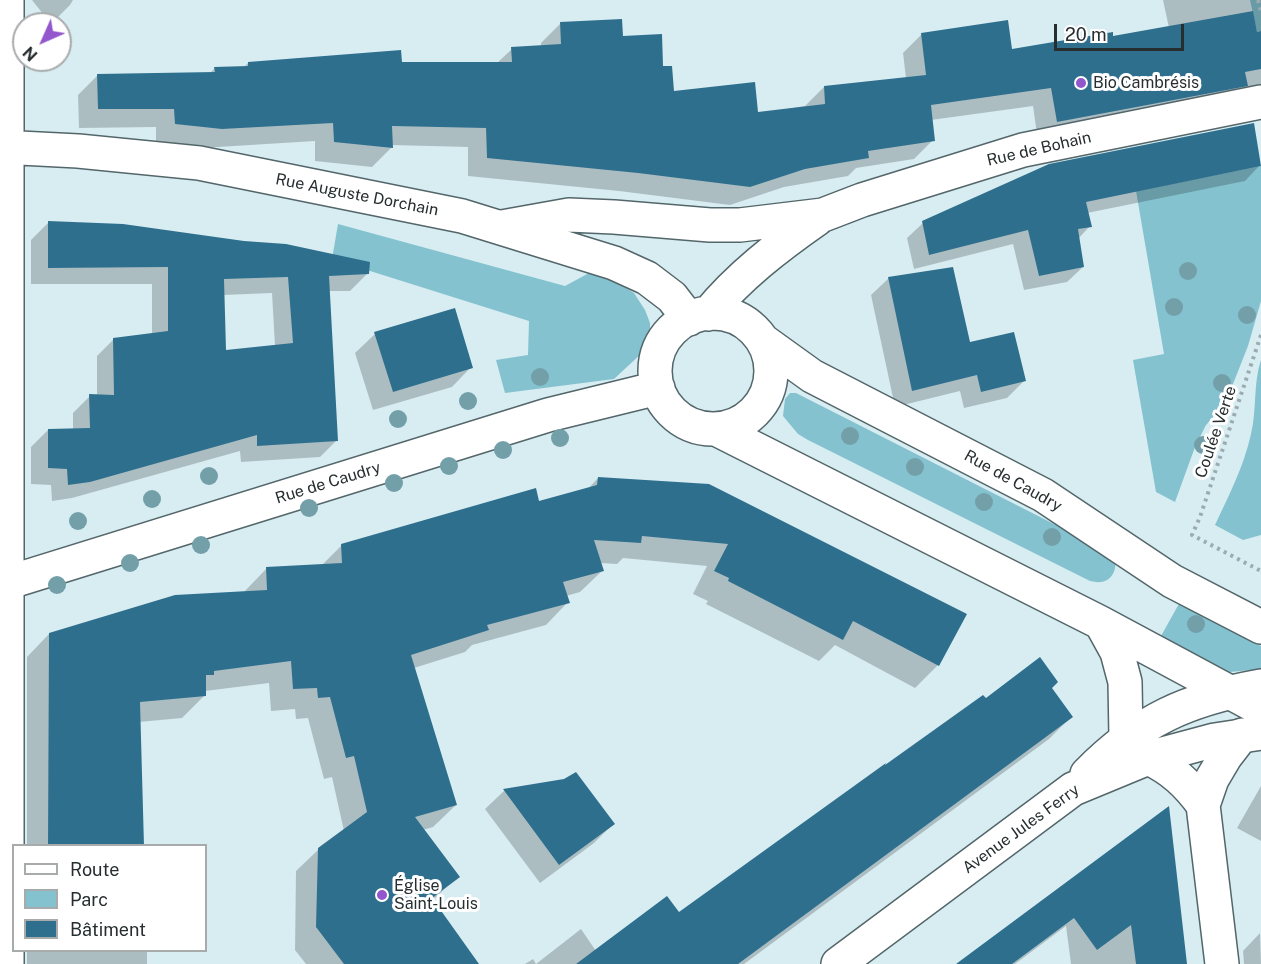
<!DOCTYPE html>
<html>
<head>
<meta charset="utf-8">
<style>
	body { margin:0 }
	#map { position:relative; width:1261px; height:964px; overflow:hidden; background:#d8edf2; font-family:"Public Sans",sans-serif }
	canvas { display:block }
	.legend { position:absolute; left:12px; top:844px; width:195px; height:108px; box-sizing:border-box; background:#fff; border:2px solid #a8abac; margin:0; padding:8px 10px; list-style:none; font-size:18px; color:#262e30 }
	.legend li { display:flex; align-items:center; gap:12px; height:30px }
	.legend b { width:30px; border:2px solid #a8abac }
	.north { position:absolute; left:12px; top:12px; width:60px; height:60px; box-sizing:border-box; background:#fff; border:2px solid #a8abac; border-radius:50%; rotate:225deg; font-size:16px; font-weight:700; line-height:24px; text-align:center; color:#262e30 }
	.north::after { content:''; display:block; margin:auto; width:21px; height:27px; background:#9256cd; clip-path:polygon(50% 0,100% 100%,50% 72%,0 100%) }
	.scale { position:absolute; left:1054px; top:24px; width:130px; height:27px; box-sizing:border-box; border:3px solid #262e30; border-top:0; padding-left:8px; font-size:18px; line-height:21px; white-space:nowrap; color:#262e30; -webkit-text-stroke:4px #fff; paint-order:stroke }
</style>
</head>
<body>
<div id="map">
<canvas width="1261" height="964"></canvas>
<ul class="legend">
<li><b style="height:8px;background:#fff"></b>Route</li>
<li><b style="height:16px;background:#84c2d0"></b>Parc</li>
<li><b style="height:16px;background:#2f6f8e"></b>Bâtiment</li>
</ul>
<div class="north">N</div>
<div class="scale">20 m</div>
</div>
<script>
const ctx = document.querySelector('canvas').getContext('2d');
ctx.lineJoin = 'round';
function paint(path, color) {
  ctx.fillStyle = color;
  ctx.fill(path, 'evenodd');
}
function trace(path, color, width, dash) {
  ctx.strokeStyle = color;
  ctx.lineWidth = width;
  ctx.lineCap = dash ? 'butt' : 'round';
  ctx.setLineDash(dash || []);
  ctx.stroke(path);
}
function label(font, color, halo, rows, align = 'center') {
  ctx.font = font + ' "Public Sans",sans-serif';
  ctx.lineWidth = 6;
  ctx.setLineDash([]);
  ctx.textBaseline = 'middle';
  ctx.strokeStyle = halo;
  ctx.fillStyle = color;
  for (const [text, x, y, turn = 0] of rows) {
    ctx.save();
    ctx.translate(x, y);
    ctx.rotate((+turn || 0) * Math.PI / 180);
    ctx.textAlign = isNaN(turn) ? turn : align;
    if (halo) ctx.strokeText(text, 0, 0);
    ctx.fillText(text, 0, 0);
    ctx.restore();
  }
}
paint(new Path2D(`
	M 1250,0 L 1261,0 L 1261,31 L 1257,32 Z
	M 1261,166 L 1261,301 L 1248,346 L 1233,384 L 1216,414 L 1206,425 L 1195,447 L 1175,502 L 1156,492 L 1133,360 L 1164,354 L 1136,191 Z
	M 338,224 L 565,286 L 589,273 L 614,280 L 634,293 L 645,310 L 650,323 L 650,338 L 643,352 L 614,379 L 505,393 L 496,360 L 528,355 L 529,321 L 332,259 Z
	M 1261,360 L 1261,535 L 1243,540 L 1215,525 C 1229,495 1244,466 1251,434 C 1257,410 1253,383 1261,360 Z
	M 790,393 L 796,393 L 1115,555 C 1118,574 1109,586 1090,581 L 808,440 L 798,434 L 783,416 L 785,399 Z
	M 1180,602 L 1261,646 L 1261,669 L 1230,672 L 1161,636 Z`), '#84c2d0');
paint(new Path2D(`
	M 32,0 L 73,0 L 70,5 L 51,24 Z
	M 1163,0 L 1261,0 L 1261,84 L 1243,88 L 1227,104 L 1038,141 L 1033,106 L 931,120 L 933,140 L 914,159 L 856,168 L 848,176 L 784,187 L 730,205 L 619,191 L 468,176 L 468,147 L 391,145 L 391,148 L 372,167 L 315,161 L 315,141 L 202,148 L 156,143 L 156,127 L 79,128 L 78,95 L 97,76 L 210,73 L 215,68 L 244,67 L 248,63 L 497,63 L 512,49 L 541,47 L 541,43 L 560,24 L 622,38 L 662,68 L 672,92 L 756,114 L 805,106 L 824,87 L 906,78 L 903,53 L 922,34 L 1010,51 L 1112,38 L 1169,28 Z
	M 1260,165 L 1245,181 L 1087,213 L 1090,226 L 1078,239 L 1083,267 L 1067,282 L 1024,290 L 1013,244 L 914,269 L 907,238 L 923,223 Z
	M 48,223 L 367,274 L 350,291 L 328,291 L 337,440 L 320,457 L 241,462 L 240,451 L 72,498 L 52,501 L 51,485 L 31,484 L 31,447 L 48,430 L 73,430 L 73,413 L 90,396 L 97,396 L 97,356 L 114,339 L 152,334 L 152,284 L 31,284 L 31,240 ZM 272,293 L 275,346 L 224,351 L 223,295 Z
	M 889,278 L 969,344 L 1024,381 L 1007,398 L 964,408 L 960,391 L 895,407 L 871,295 Z
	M 375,334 L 471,367 L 452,387 L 373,410 L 355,353 Z
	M 598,478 L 965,615 L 938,665 L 915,688 L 835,645 L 819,661 L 706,604 L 708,601 L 693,594 L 707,566 L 623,558 L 617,564 L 600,563 L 603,570 L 580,592 L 566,596 L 568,602 L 546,625 L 472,645 L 465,652 L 414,668 L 456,805 L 433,827 L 423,830 L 458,876 L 432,901 L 477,964 L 306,964 L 295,950 L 296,871 L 319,849 L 344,831 L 332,777 L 324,779 L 308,718 L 296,719 L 295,709 L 271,711 L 269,683 L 205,691 L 205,695 L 182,718 L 139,722 L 143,846 L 27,846 L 27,657 L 49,634 L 244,592 L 267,568 L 322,565 L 342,545 L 538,502 L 587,490 Z
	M 1050,688 L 1071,717 L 1049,739 L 744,964 L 525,964 L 533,959 L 536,964 L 581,929 L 596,951 L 679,914 L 985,700 Z
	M 564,780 L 613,824 L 594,843 L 540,883 L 485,809 L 504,791 Z
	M 1261,786 L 1261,841 L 1237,828 Z
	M 1168,809 L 1185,964 L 1071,964 L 1066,926 L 1015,964 L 959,964 Z
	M 1260,933 L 1261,964 L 1244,964 L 1243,951 Z
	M 27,950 L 147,950 L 147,964 L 27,964 Z`), '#0003');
paint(new Path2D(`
	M 1253,11 L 1257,32 L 1261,31 L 1261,69 L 1245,72 L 1248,86 L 1057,122 L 1051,88 L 931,105 L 935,141 L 868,151 L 869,158 L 805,169 L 750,187 L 638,173 L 487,158 L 486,128 L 392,126 L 393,148 L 334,142 L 333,123 L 222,129 L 175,124 L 174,109 L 98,109 L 97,74 L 215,72 L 214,67 L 248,66 L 248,62 L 401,50 L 402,62 L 512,62 L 511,47 L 561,44 L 560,22 L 622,19 L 623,36 L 662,34 L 663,66 L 672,66 L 674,91 L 755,82 L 758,112 L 825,104 L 824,86 L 926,75 L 921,33 L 1008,20 L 1012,49 L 1113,32 L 1113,36 Z
	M 1254,123 L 1261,166 L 1086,202 L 1092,227 L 1078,229 L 1084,267 L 1039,276 L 1028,230 L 929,255 L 922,221 L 1049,164 Z
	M 48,221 L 123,224 L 244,241 L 286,244 L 370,262 L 369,274 L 329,276 L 338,441 L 257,446 L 257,435 L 90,482 L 68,485 L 67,469 L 48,468 L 48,429 L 90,428 L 89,394 L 114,395 L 113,338 L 168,331 L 168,267 L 48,268 ZM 288,277 L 293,343 L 226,350 L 224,279 Z
	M 953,267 L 970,342 L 1014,332 L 1026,381 L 981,392 L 977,375 L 912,391 L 888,277 Z
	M 455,308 L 473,368 L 393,392 L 374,332 Z
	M 598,477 L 709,484 L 967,614 L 939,666 L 853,621 L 843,640 L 728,581 L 729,578 L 714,571 L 728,544 L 642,536 L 641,543 L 594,540 L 604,571 L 563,582 L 570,603 L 487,625 L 489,630 L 411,655 L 457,805 L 415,817 L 460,877 L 432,898 L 479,964 L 344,964 L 316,927 L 318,848 L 367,812 L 354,756 L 346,758 L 330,697 L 318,698 L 317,688 L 293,689 L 291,661 L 214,671 L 214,675 L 206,675 L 206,696 L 140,702 L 144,846 L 48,846 L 49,633 L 175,595 L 267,590 L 266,567 L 342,563 L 341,544 L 536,488 L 539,501 L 597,485 Z
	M 1040,657 L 1058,682 L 1052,688 L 1073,717 L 738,964 L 576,964 L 667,896 L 679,912 L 886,763 L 885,765 L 983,695 L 986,698 Z
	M 576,772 L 615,824 L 559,865 L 503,789 L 564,779 Z
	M 1169,806 L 1187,964 L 1136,964 L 1131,925 L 1097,950 L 1074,918 L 1012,964 L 956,964 Z`), '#2f6f8e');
const street = new Path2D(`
	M 0,147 L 78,151 L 199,163 L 462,216 L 614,263 L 647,278 L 672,297 L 689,319
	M 502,227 L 569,215 L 614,217 L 710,225 L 740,225 L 823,215 L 862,200 L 1023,150 L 1261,102
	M655 371a58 58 0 1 1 116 0a58 58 0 1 1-116 0Z
	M 708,314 C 739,276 777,247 817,219
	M 762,340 L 812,376 L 1043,495 L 1172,581 L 1261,627
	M 716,429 L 1101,623 L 1261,709
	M 0,585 L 548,415 L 658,388
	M 1101,623 L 1117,652 L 1125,682 L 1126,738
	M 1148,758 C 1172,769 1188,784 1203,805
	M 7,964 L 7,0
	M 1222,964 L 1203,805 L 1212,779 L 1225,757 L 1242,735`);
const secondary = new Path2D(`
	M 1087,774 C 1140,720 1188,699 1261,686
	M 838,964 L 1073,789 L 1148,758 L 1215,740 L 1261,733`);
trace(street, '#53666a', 36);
trace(secondary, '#53666a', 36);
trace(new Path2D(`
	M 1258,0 L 1261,12
	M 1261,335 L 1200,517 L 1192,535 L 1261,571`), '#9babaf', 4, [3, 4.5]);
trace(street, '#fff', 33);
trace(secondary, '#fff', 33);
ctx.fillStyle = '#739fa9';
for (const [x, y] of [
	[1188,271],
	[1174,307],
	[1247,315],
	[540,377],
	[1222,383],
	[468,401],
	[398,419],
	[850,436],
	[560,438],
	[1203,445],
	[503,450],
	[449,466],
	[915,467],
	[209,476],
	[394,483],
	[152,499],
	[984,502],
	[309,508],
	[78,521],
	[1052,537],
	[201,545],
	[130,563],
	[57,585],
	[1196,624]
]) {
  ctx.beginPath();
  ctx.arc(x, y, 9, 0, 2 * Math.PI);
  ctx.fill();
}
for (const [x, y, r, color] of [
	[1081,83,6,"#9256cd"],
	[382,895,6,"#9256cd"]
]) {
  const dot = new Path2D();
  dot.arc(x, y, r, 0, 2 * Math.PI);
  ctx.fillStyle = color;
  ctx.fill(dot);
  trace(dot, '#fff', 2);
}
label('16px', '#262e30', '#fff', [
	["Bio Cambrésis",1093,83],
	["Église",394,886],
	["Saint-Louis",394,904]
], 'left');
label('16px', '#262e30', '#fff', [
	["Rue de Bohain",1039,149,-13],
	["Rue Auguste Dorchain",357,195,11],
	["Coulée Verte",1216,432,-71],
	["Rue de Caudry",1013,481,29],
	["Rue de Caudry",328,483,-17],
	["Avenue Jules Ferry",1021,829,-36]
]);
</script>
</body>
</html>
